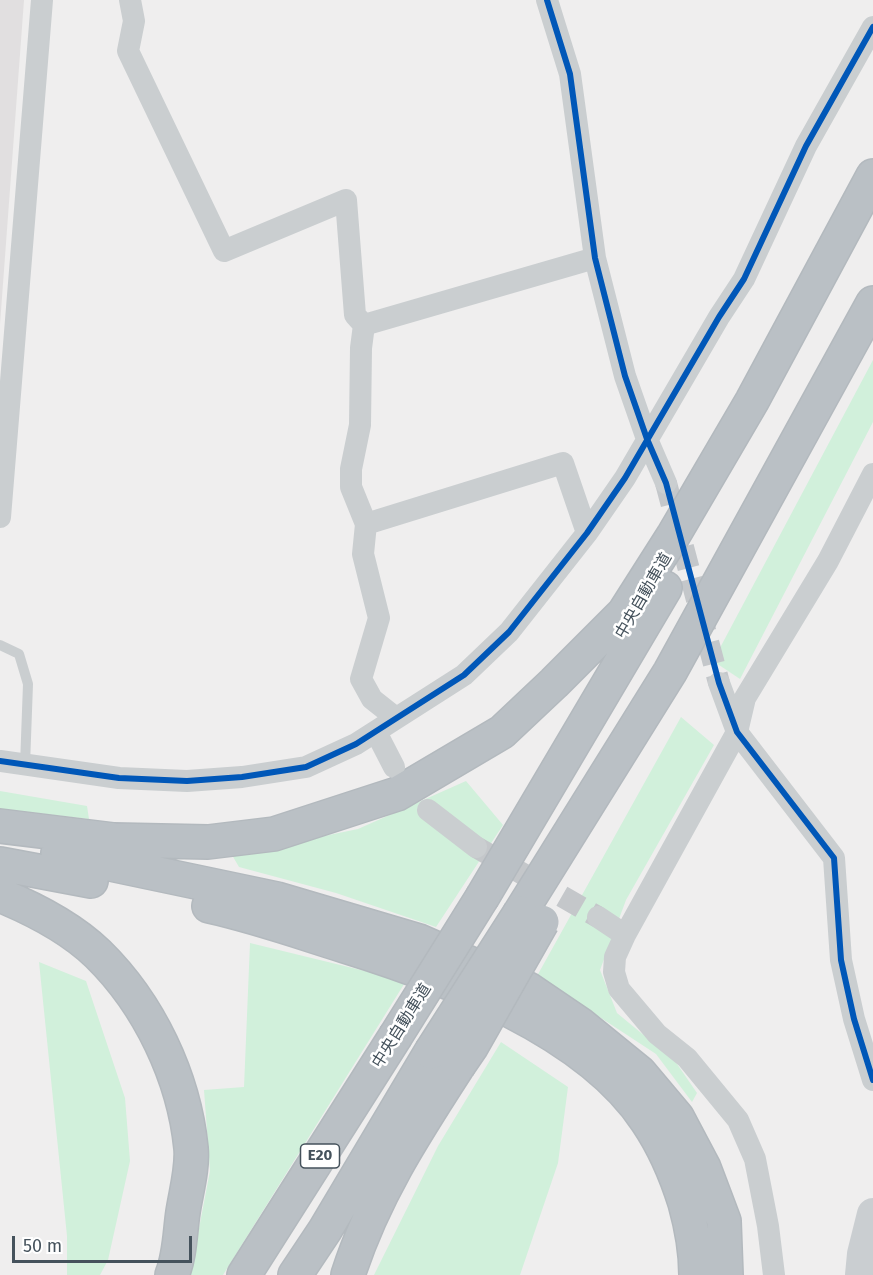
<!DOCTYPE html>
<html>
<head>
<meta charset="utf-8">
<style>
	body { margin:0 }
	#map { position:relative; width:873px; height:1275px; overflow:hidden; background:#efeeee; font-family:"Fira Sans",sans-serif }
	canvas { display:block }
	.scale { position:absolute; left:12px; top:1236px; width:180px; height:27px; box-sizing:border-box; border:3px solid #45525c; border-top:0; padding-left:8px; font-size:18px; line-height:21px; white-space:nowrap; color:#45525c; -webkit-text-stroke:4px #fff; paint-order:stroke }
</style>
</head>
<body>
<div id="map">
<canvas width="873" height="1275"></canvas>
<div class="scale">50 m</div>
</div>
<script>
const ctx = document.querySelector('canvas').getContext('2d');
ctx.lineJoin = 'round';
function paint(path, color) {
  ctx.fillStyle = color;
  ctx.fill(path, 'evenodd');
}
function trace(path, color, width, dash) {
  ctx.strokeStyle = color;
  ctx.lineWidth = width;
  ctx.lineCap = dash ? 'butt' : 'round';
  ctx.setLineDash(dash || []);
  ctx.stroke(path);
}
function label(font, color, halo, rows, align = 'center') {
  ctx.font = font + ' "Fira Sans","Noto Sans JP",sans-serif';
  ctx.lineWidth = 5;
  ctx.setLineDash([]);
  ctx.textBaseline = 'middle';
  ctx.strokeStyle = halo;
  ctx.fillStyle = color;
  for (const [text, x, y, turn = 0] of rows) {
    ctx.save();
    ctx.translate(x, y);
    ctx.rotate((+turn || 0) * Math.PI / 180);
    ctx.textAlign = isNaN(turn) ? turn : align;
    if (halo) ctx.strokeText(text, 0, 0);
    ctx.fillText(text, 0, 0);
    ctx.restore();
  }
}
paint(new Path2D(`
	M 0,0 L 24,0 L 0,324 Z`), '#e1dfe0');
paint(new Path2D(`
	M 873,360 L 873,422 L 740,679 L 713,661 Z
	M 681,717 L 714,745 L 626,900 L 600,970 L 617,1013 L 675,1061 L 697,1093 L 692,1102 L 656,1054 L 537,976 Z
	M 466,781 L 503,825 L 436,927 L 336,893 L 239,867 L 232,855 L 358,829 Z
	M 0,791 L 87,806 L 89,819 L 0,809 Z
	M 250,943 L 406,981 L 223,1275 L 190,1275 L 210,1171 L 204,1090 L 244,1087 Z
	M 39,962 L 86,981 L 125,1098 L 130,1161 L 108,1260 L 100,1275 L 67,1275 L 67,1236 Z
	M 501,1042 L 568,1087 L 558,1163 L 520,1275 L 374,1275 L 438,1146 Z`), '#d1f0db');
trace(new Path2D(`
	M 666,483 L 719,683
	M 476,847 L 598,917`), '#c4c7ca', 22, [22, 11]);
const highway = new Path2D(`
	M 0,826 L 114,840 L 208,842 L 274,834 L 397,794 L 502,732 L 554,683 L 624,613 L 673,536 L 752,401 L 873,176
	M 58,853 L 277,899 L 419,941 L 528,989 L 581,1025 L 640,1073 L 677,1117 L 704,1168 L 724,1221 L 726,1275
	M 0,864 L 91,881
	M 0,895 C 34,909 71,928 98,954 C 149,1004 184,1077 191,1148 C 193,1168 186,1192 183,1212 C 180,1232 180,1256 172,1275
	M 483,896 L 665,588
	M 209,906 C 255,916 300,932 345,946 C 445,977 587,1030 647,1121 C 664,1146 676,1174 685,1203 C 692,1228 696,1250 696,1275
	M 520,913 L 670,672 L 873,303
	M 244,1275 L 395,1037
	M 295,1275 L 325,1230 L 431,1052
	M 348,1275 C 373,1197 414,1134 458,1066`);
trace(highway, '#b3b9be', 36);
trace(new Path2D(`
	M 0,645 L 19,654 L 28,684 L 25,765`), '#caced0', 10);
trace(new Path2D(`
	M 130,0 L 134,21 L 128,51 L 224,251 L 346,200 L 355,315 L 364,325 L 361,348 L 360,425 L 351,469 L 351,487 L 366,524 L 563,463 L 587,533
	M 547,0 L 570,74 L 595,258 L 625,376 L 647,439 L 666,483
	M 364,325 L 595,258
	M 0,517 L 42,0
	M 366,524 L 363,554 L 379,618 L 361,679 L 372,699 L 396,718
	M 719,683 L 737,732 L 834,858 L 841,960 L 854,1019 L 873,1080
	M 376,732 L 394,767
	M 0,761 L 119,778 L 187,781 L 242,777 L 306,767 L 356,744 L 464,675 L 509,632 L 587,533 L 625,478 L 719,317 L 744,279 L 806,146 L 873,27
	M 428,810 L 476,847
	M 598,917 L 625,935
	M 774,1275 L 768,1226 L 755,1159 L 738,1120 L 687,1058 L 657,1034 L 619,989 L 614,972 L 615,957 L 625,935 L 737,732 L 745,698 L 828,561 L 873,474`), '#caced0', 22);
trace(new Path2D(`
	M 861,1275 L 863,1254 L 873,1214`), '#caced1', 32);
trace(highway, '#bac0c5', 33);
const highwayBridge = new Path2D(`
	M 395,1037 L 483,896
	M 431,1052 L 520,913
	M 458,1066 L 471,1047 L 542,922`);
trace(highwayBridge, '#b3b9be', 36, []);
trace(highwayBridge, '#bac0c5', 33);
trace(new Path2D(`
	M 547,0 L 570,74 L 595,258 L 625,376 L 647,439 L 666,483 L 719,683 L 737,732 L 834,858 L 841,960 L 854,1019 L 873,1080
	M 0,761 L 119,778 L 187,781 L 242,777 L 306,767 L 356,744 L 464,675 L 509,632 L 587,533 L 625,478 L 719,317 L 744,279 L 806,146 L 873,27`), '#0057b8', 6);
for (const [x, y, w] of [
	[320,1156,39]
]) {
  const box = new Path2D();
  box.roundRect(x - w / 2, y - 12, w, 24, 4.5);
  ctx.fillStyle = '#fff';
  ctx.fill(box);
  trace(box, '#45525c', 1.5);
}
label('bold 15px', '#45525c', null, [
	["E20",320,1156]
]);
label('16px', '#45525c', '#fff', [
	["中央自動車道",644,596,-60],
	["中央自動車道",402,1026,-58]
]);
</script>
</body>
</html>
